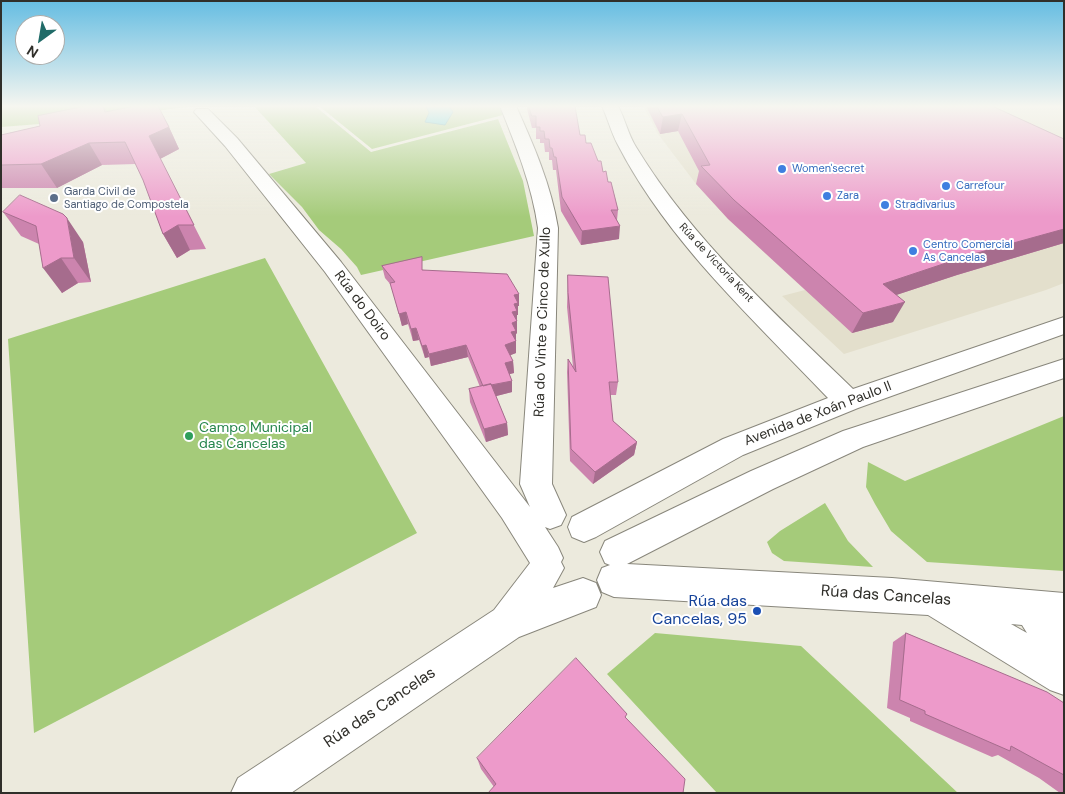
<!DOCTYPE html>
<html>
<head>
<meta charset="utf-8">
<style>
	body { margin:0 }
	#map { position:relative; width:1065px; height:794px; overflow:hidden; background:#eceadd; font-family:"DM Sans",sans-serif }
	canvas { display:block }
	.frame { position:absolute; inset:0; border:2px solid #302f2a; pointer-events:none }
	.north { position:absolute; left:15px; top:15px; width:50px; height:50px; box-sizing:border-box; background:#fff; border:1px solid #acacaa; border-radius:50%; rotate:212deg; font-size:14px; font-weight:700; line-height:20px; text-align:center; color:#302f2a }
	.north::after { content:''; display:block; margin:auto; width:18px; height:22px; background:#206b68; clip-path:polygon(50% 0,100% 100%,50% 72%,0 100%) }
</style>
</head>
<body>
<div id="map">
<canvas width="1065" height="794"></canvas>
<div class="frame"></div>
<div class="north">N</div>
</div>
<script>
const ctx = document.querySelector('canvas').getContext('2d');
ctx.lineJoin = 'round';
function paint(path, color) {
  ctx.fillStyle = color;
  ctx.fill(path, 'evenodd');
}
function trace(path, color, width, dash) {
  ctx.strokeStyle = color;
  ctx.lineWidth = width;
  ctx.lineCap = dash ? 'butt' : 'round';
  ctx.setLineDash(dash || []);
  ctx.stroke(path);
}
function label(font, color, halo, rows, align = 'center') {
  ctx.font = font + ' "DM Sans",sans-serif';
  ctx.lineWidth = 4;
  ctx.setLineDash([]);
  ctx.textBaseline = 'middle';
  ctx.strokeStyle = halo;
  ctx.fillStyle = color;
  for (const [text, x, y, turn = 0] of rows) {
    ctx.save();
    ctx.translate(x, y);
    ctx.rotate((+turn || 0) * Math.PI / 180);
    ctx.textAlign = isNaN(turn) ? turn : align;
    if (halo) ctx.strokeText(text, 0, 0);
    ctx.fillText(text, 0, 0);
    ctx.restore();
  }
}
paint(new Path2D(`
	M 643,106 L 1064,106 L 1064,283 L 1046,290 L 844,354 L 782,296 L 805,290 L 728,219 L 696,184 L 658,134 Z`), '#e3dfcc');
paint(new Path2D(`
	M 4,106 L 194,106 L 79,121 L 1,127 L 1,110 Z
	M 254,106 L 315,106 L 371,152 L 498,119 L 523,181 L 534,236 L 361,275 L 357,267 L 341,249 L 319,230 L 302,207 L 269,174 L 306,163 Z
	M 319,106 L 501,106 L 503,115 L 372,149 Z
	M 265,258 L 417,533 L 34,733 L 8,339 Z
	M 1064,416 L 1064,571 L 927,562 L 891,531 L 875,504 L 866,487 L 868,462 L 905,481 Z
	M 825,503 L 848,541 L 873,567 L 784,561 L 772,553 L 767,542 L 780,531 Z
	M 655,633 L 801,646 L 958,793 L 717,793 L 607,674 Z`), '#a5cb7a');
const water = new Path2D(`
	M 426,106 L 449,106 L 453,112 L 445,125 L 425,122 L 429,113 Z`);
paint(water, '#40cbd8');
trace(water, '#3b9ca4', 1);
const minor = new Path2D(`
	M 500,106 L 516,106 C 534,146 551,185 558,228 L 552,484 L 566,515 L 561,525 L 550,529 L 545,527 L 558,547 L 563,558 L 561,562 L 564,568 L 553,588 L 583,578 L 596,583 L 601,595 L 596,607 L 519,637 L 291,793 L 231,793 L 238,778 L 494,610 L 530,563 L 502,518 L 325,272 L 225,146 L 194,112 L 196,109 L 208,109 L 237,138 L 341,262 L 530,507 L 520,484 L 538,228 C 532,185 516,146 500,106 Z
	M 602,106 L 618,106 C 625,119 628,134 636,147 C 693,241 775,313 853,389 L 1064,317 L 1064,334 L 858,408 L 743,455 L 596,537 L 584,542 L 572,537 L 568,527 L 572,517 L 723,439 L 828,398 C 753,319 668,242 618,145 C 611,132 608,119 602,106 Z
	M 1064,359 L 1064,378 L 863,447 L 773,489 L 627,564 L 892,578 L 1064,593 L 1064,695 L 1050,690 L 928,615 L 614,597 L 602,592 L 597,580 L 602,568 L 610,565 L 605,563 L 600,552 L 605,541 L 751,471 L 843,431 ZM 1011,624 L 1022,625 L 1027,633 Z`);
trace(minor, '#89877c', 2);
paint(minor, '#fff');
paint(new Path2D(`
	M 86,106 L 104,106 L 107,112 L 169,127 L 179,149 L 160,159 L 206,249 L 190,250 L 177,258 L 163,234 L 143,180 L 136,164 L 102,165 L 57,188 L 1,188 L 1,135 L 40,126 Z
	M 527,106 L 575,106 L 580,135 L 586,143 L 603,172 L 608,182 L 618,210 L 617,220 L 619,239 L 581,245 L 561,211 L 556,170 L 553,170 L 552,160 L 549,160 L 549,152 L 545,152 L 544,143 L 540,143 L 540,139 L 536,139 L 536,128 L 532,128 L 527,109 Z
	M 646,106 L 992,106 L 1064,139 L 1064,243 L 957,275 L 896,295 L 893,322 L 852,333 L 728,219 L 696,184 L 699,171 L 678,131 L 660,134 Z
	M 3,212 L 83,242 L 91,282 L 78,283 L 62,293 L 39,244 L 21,236 Z
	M 382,266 L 424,270 L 519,294 L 519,306 L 518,306 L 518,315 L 517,315 L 517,333 L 516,334 L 516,353 L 510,355 L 513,361 L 514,373 L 509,374 L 512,381 L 512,392 L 496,396 L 507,423 L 508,435 L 486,442 L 470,402 L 469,389 L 480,387 L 468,357 L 431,366 L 429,357 L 425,358 L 419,340 L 413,341 L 408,324 L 402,326 L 391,285 L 385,278 Z
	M 568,275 L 618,382 L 616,395 L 610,395 L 613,421 L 637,442 L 634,455 L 593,484 L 570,461 L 567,372 L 568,359 L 573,367 L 567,307 Z
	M 906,633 L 1064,703 L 1064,793 L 1060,793 L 1039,778 L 998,755 L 992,757 L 910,721 L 910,718 L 887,708 L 893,642 Z
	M 627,714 L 625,717 L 494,787 L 481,769 L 477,758 Z`), '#cc84ae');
paint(new Path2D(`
	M 682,114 L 678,131 L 660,134 L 663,117 Z
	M 169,127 L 179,149 L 160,159 L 149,136 Z
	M 89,143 L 102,165 L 57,188 L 41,164 Z
	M 67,218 L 83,242 L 91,282 L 74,258 Z
	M 178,225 L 190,250 L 177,258 L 163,234 Z
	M 620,226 L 619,239 L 581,245 L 582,231 Z
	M 1064,229 L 1064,243 L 957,275 L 872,303 L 883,284 L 970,255 Z
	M 61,258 L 78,283 L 62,293 L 43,268 Z
	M 519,294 L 519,306 L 518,306 L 518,315 L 517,315 L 517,333 L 516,334 L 516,353 L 506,357 L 505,345 L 511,332 L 514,295 Z
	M 905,302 L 893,322 L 852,333 L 863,313 Z
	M 406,312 L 408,324 L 402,326 L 399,314 Z
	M 416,328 L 419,340 L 413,341 L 411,329 Z
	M 426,345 L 429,357 L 425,358 L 422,346 Z
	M 466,345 L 468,357 L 431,366 L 429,354 Z
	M 513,361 L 514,373 L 506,375 L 505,363 Z
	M 512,381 L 512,392 L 485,399 L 484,387 Z
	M 507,423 L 508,435 L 486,442 L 484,429 Z
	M 637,442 L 634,455 L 593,484 L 595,472 Z`), '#a66c8d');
const building = new Path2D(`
	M 86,106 L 103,106 L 105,112 L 135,106 L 158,106 L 169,127 L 149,136 L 194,225 L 178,225 L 163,234 L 143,180 L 125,142 L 89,143 L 41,164 L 1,165 L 1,135 L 40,126 L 38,116 Z
	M 529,106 L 575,106 L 580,135 L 585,135 L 586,143 L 591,143 L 598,161 L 601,161 L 603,172 L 606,171 L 608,182 L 611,182 L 618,210 L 611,210 L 620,226 L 582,231 L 562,197 L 556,157 L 554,157 L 552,148 L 550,148 L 549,139 L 545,139 L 544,131 L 540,131 L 540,127 L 536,127 L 536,116 L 532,116 Z
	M 657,106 L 992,106 L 1064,139 L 1064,229 L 970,255 L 883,284 L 905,302 L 863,313 L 734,200 L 701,166 L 710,165 L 682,114 L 663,117 Z
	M 20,195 L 63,214 L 67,218 L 74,258 L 61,258 L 43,268 L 36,226 L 3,212 Z
	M 422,257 L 422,270 L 507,274 L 519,294 L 514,295 L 518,303 L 514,304 L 517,311 L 512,312 L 517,321 L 512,323 L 516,331 L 511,332 L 516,341 L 505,345 L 513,361 L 505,363 L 512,381 L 491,385 L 491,384 L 483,386 L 466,345 L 429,354 L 426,345 L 422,346 L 416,328 L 411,329 L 406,312 L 399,314 L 390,283 L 395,282 L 382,266 Z
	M 568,275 L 608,277 L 618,382 L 609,382 L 613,421 L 637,442 L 595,472 L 571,449 L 568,359 L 576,372 L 568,293 Z
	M 491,384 L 507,423 L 484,429 L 469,389 Z
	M 906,633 L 1047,692 L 1064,703 L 1064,775 L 1011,746 L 1010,751 L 925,714 L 925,711 L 900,700 Z
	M 576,658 L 627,714 L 625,717 L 685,779 L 683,793 L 488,793 L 496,784 L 477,758 Z`);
paint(building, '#ed9aca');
trace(building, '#a66c8d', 1);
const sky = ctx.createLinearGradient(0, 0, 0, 217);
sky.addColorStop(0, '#65bde2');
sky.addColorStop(0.49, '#f6f6f0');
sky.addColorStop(1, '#f6f6f000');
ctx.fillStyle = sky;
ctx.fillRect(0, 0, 1065, 217);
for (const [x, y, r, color] of [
	[782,169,5,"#3f7fe0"],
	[946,186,5,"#3f7fe0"],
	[827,196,5,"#3f7fe0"],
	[54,198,5,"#5c6f8a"],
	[885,205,5,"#3f7fe0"],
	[913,251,5,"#3f7fe0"],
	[189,436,5,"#2e9e5b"],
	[757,611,5,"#1a4fb4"]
]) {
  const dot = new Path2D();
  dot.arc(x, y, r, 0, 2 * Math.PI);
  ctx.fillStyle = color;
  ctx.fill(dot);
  trace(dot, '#fff', 2);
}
label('11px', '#366cbe', '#fff', [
	["Women'secret",792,169],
	["Carrefour",956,186],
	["Zara",837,196],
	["Stradivarius",895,205],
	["Centro Comercial",923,245],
	["As Cancelas",923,258]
], 'left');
label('11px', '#4e5e75', '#fff', [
	["Garda Civil de",64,192],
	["Santiago de Compostela",64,205]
], 'left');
label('11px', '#302f2a', '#fff', [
	["Rúa de Victoria Kent",716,263,47]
]);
label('14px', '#302f2a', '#fff', [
	["Rúa do Doiro",362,306,53],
	["Rúa do Vinte e Cinco de Xullo",543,322,-88],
	["Avenida de Xoán Paulo II",818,414,-21]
]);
label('14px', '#27864d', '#fff', [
	["Campo Municipal",199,428],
	["das Cancelas",199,444]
], 'left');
label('16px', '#302f2a', '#fff', [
	["Rúa das Cancelas",886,596,4],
	["Rúa das Cancelas",380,708,-34]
]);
label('16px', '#164399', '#fff', [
	["Rúa das",747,602],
	["Cancelas, 95",747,620]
], 'right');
</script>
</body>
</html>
